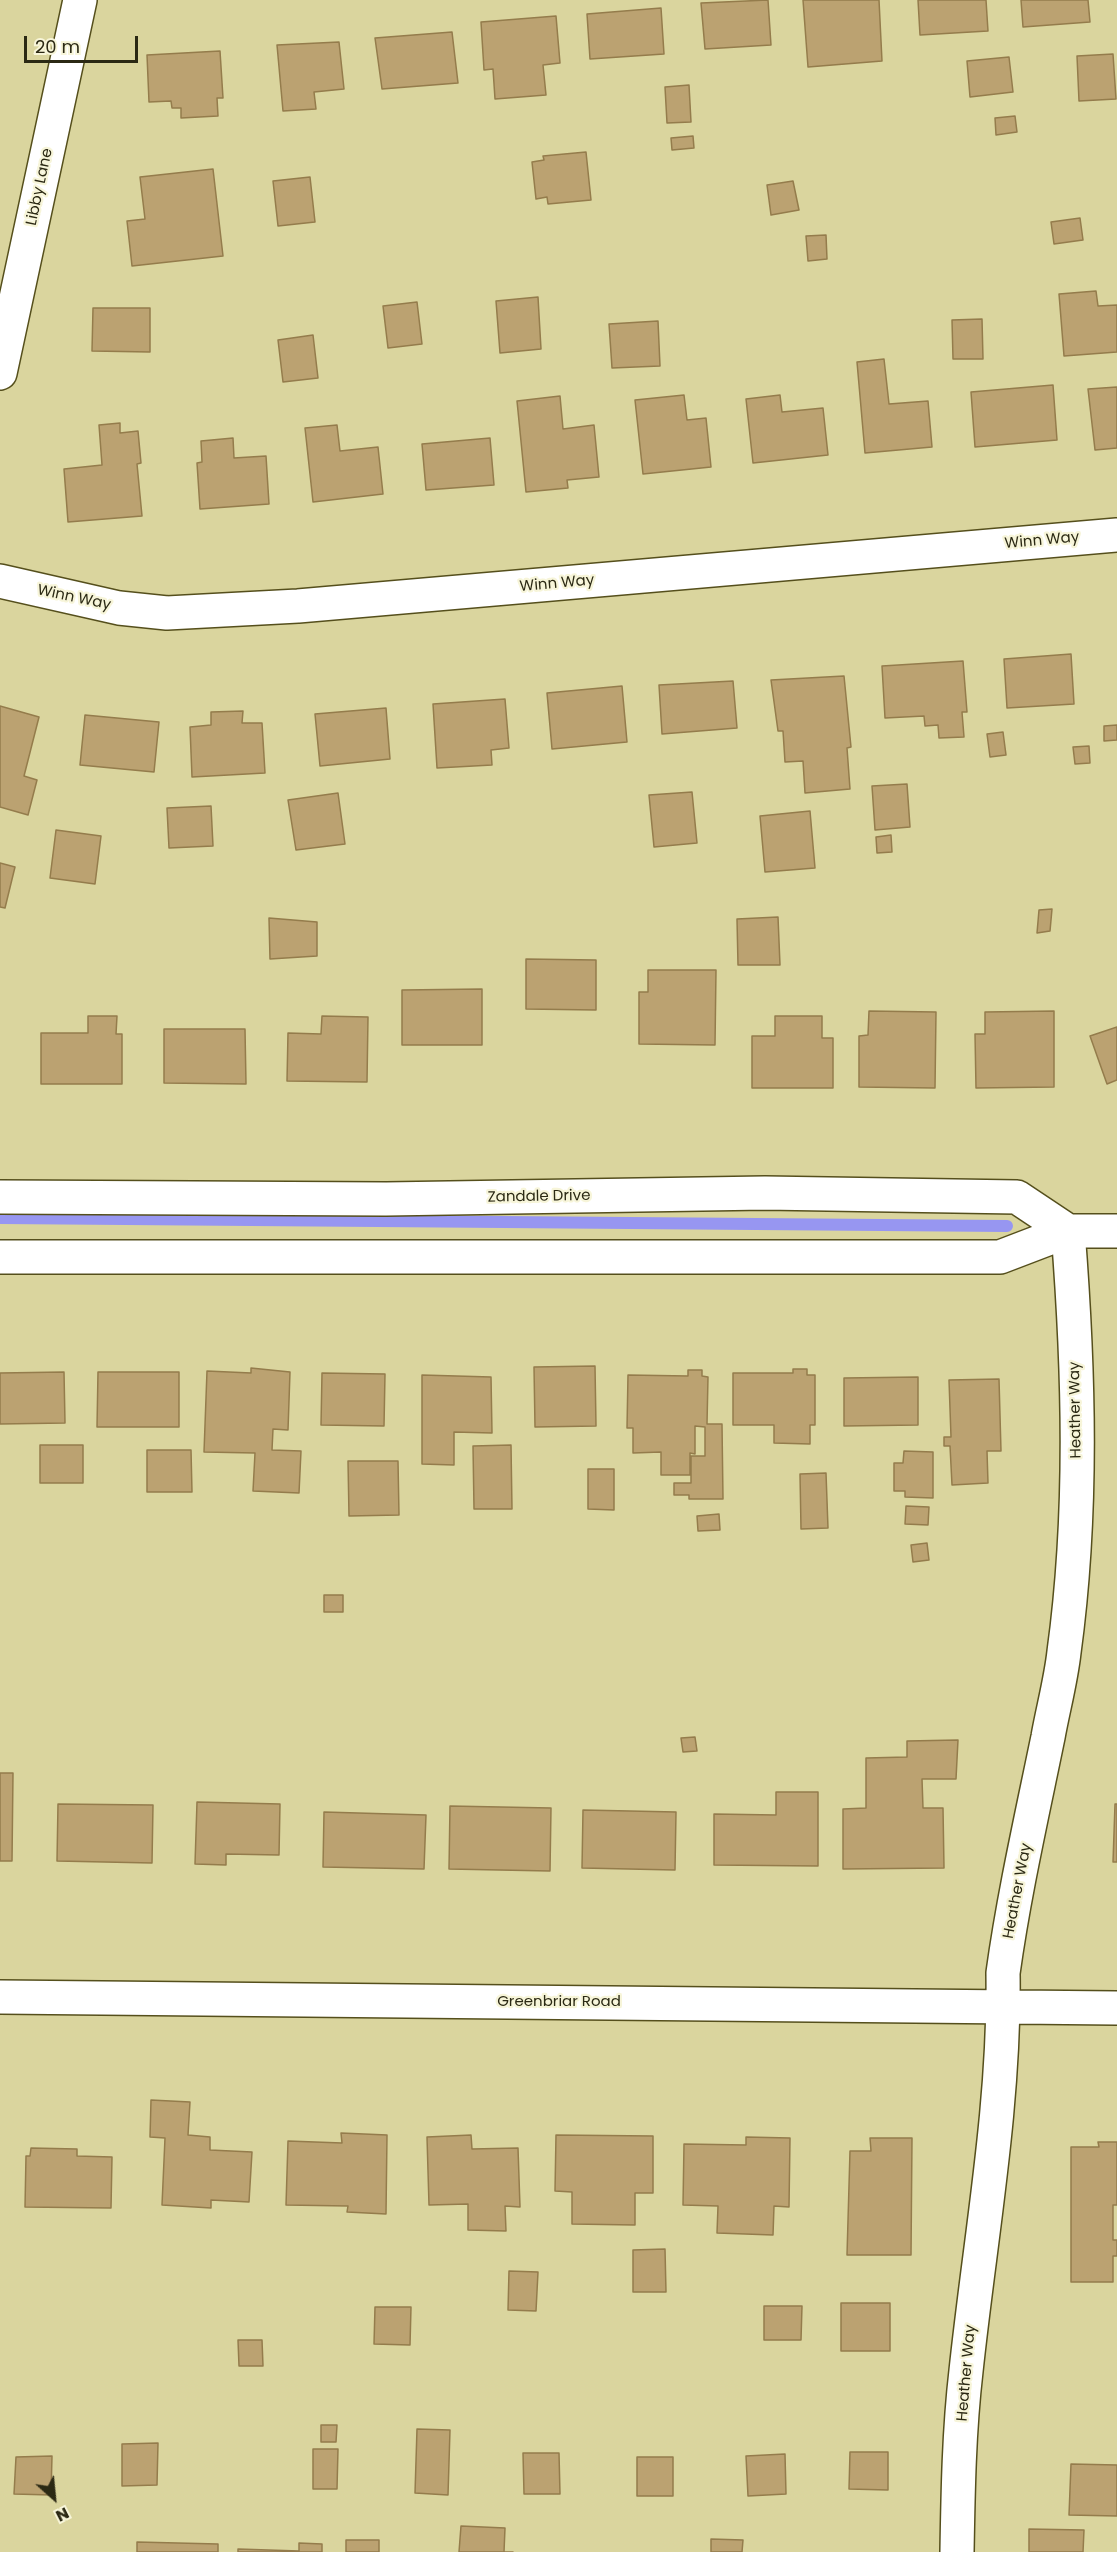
<!DOCTYPE html>
<html>
<head>
<meta charset="utf-8">
<style>
	body { margin:0 }
	#map { position:relative; width:1117px; height:2552px; overflow:hidden; background:#dad59e; font-family:Poppins,sans-serif }
	canvas { display:block }
	.north { position:absolute; left:24px; top:2468px; width:60px; height:60px; -webkit-text-stroke:4px #f7f5d9; paint-order:stroke; rotate:153deg; font-size:16px; font-weight:700; line-height:24px; text-align:center; color:#2b2914 }
	.north::after { content:''; display:block; margin:auto; width:21px; height:27px; background:#2b2914; clip-path:polygon(50% 0,100% 100%,50% 72%,0 100%) }
	.scale { position:absolute; left:24px; top:36px; width:114px; height:27px; box-sizing:border-box; border:3px solid #2b2914; border-top:0; padding-left:8px; font-size:18px; line-height:21px; white-space:nowrap; color:#2b2914; -webkit-text-stroke:4px #f7f5d9; paint-order:stroke }
</style>
</head>
<body>
<div id="map">
<canvas width="1117" height="2552"></canvas>
<div class="north">N</div>
<div class="scale">20 m</div>
</div>
<script>
const ctx = document.querySelector('canvas').getContext('2d');
ctx.lineJoin = 'round';
function trace(path, color, width, dash) {
  ctx.strokeStyle = color;
  ctx.lineWidth = width;
  ctx.lineCap = dash ? 'butt' : 'round';
  ctx.setLineDash(dash || []);
  ctx.stroke(path);
}
function paint(path, color) {
  ctx.fillStyle = color;
  ctx.fill(path, 'evenodd');
}
function label(font, color, halo, rows, align = 'center') {
  ctx.font = font + ' Poppins,sans-serif';
  ctx.lineWidth = 4.5;
  ctx.setLineDash([]);
  ctx.textBaseline = 'middle';
  ctx.strokeStyle = halo;
  ctx.fillStyle = color;
  for (const [text, x, y, turn = 0] of rows) {
    ctx.save();
    ctx.translate(x, y);
    ctx.rotate((+turn || 0) * Math.PI / 180);
    ctx.textAlign = isNaN(turn) ? turn : align;
    if (halo) ctx.strokeText(text, 0, 0);
    ctx.fillText(text, 0, 0);
    ctx.restore();
  }
}
trace(new Path2D(`
	M 0,1218 L 1007,1226`), '#9796f1', 12);
const building = new Path2D(`
	M 768,0 L 771,45 L 705,49 L 701,3 Z
	M 803,0 L 879,0 L 882,61 L 808,67 Z
	M 918,0 L 986,0 L 988,31 L 920,35 Z
	M 1021,0 L 1088,0 L 1090,22 L 1023,27 Z
	M 661,8 L 664,54 L 590,59 L 587,14 Z
	M 556,16 L 560,63 L 543,65 L 546,95 L 495,99 L 493,69 L 484,70 L 481,22 Z
	M 452,32 L 458,83 L 382,89 L 375,38 Z
	M 339,42 L 344,89 L 314,92 L 316,109 L 283,111 L 277,45 Z
	M 220,51 L 223,98 L 217,98 L 218,116 L 181,118 L 181,108 L 172,108 L 171,101 L 149,102 L 147,55 Z
	M 1113,54 L 1116,99 L 1079,101 L 1077,56 Z
	M 1009,57 L 1013,92 L 970,97 L 967,61 Z
	M 689,85 L 691,122 L 667,123 L 665,87 Z
	M 1015,116 L 1017,132 L 996,135 L 995,118 Z
	M 693,136 L 694,148 L 672,150 L 671,138 Z
	M 586,152 L 591,200 L 548,204 L 547,197 L 536,199 L 532,162 L 544,160 L 543,156 Z
	M 213,169 L 223,256 L 132,266 L 127,221 L 145,219 L 140,177 Z
	M 310,177 L 315,222 L 278,226 L 273,181 Z
	M 793,181 L 799,210 L 771,215 L 767,185 Z
	M 1080,218 L 1083,240 L 1054,244 L 1051,222 Z
	M 826,235 L 827,259 L 808,261 L 806,236 Z
	M 1096,291 L 1098,306 L 1117,305 L 1117,352 L 1064,356 L 1059,294 Z
	M 538,297 L 541,349 L 500,353 L 496,301 Z
	M 417,302 L 422,344 L 388,348 L 383,306 Z
	M 93,308 L 150,308 L 150,352 L 92,351 Z
	M 982,319 L 983,359 L 953,359 L 952,320 Z
	M 658,321 L 660,366 L 612,368 L 609,324 Z
	M 313,335 L 318,378 L 283,382 L 278,340 Z
	M 884,359 L 889,404 L 928,401 L 932,447 L 865,453 L 857,362 Z
	M 1053,385 L 1057,440 L 975,447 L 971,392 Z
	M 1117,387 L 1117,448 L 1095,450 L 1088,389 Z
	M 684,395 L 687,420 L 706,418 L 711,467 L 643,474 L 635,400 Z
	M 780,395 L 782,412 L 823,408 L 828,455 L 753,463 L 746,399 Z
	M 560,396 L 563,429 L 594,425 L 599,477 L 567,480 L 568,488 L 526,492 L 517,401 Z
	M 120,423 L 120,433 L 138,431 L 141,463 L 137,464 L 142,516 L 68,522 L 64,469 L 102,465 L 99,425 Z
	M 337,425 L 340,451 L 378,447 L 383,494 L 313,502 L 305,428 Z
	M 233,438 L 234,458 L 266,456 L 269,504 L 200,509 L 197,463 L 202,462 L 201,441 Z
	M 490,438 L 494,485 L 426,490 L 422,444 Z
	M 1071,654 L 1074,704 L 1007,708 L 1004,659 Z
	M 963,661 L 967,712 L 962,712 L 964,737 L 939,738 L 938,725 L 925,726 L 924,716 L 885,718 L 882,666 Z
	M 844,676 L 851,747 L 847,748 L 850,789 L 805,793 L 803,761 L 785,762 L 783,731 L 778,731 L 771,680 Z
	M 733,681 L 737,728 L 662,734 L 659,685 Z
	M 622,686 L 627,742 L 552,749 L 547,693 Z
	M 505,699 L 509,748 L 491,750 L 492,765 L 437,768 L 433,704 Z
	M 0,706 L 39,717 L 24,776 L 37,780 L 28,815 L 0,807 Z
	M 386,708 L 390,759 L 320,766 L 315,714 Z
	M 243,711 L 242,723 L 262,723 L 265,773 L 192,777 L 190,727 L 211,725 L 211,712 Z
	M 85,715 L 159,722 L 154,772 L 80,765 Z
	M 1117,725 L 1117,740 L 1104,741 L 1104,726 Z
	M 1003,732 L 1006,755 L 990,757 L 987,734 Z
	M 1089,746 L 1090,763 L 1075,764 L 1073,747 Z
	M 907,784 L 910,827 L 875,830 L 872,786 Z
	M 692,792 L 697,843 L 654,847 L 649,795 Z
	M 338,793 L 345,844 L 296,850 L 288,800 Z
	M 211,806 L 213,846 L 169,848 L 167,808 Z
	M 810,811 L 815,868 L 765,872 L 760,816 Z
	M 56,830 L 101,836 L 95,884 L 50,878 Z
	M 891,835 L 892,852 L 877,853 L 876,837 Z
	M 0,863 L 15,867 L 5,908 L 0,907 Z
	M 1052,909 L 1050,931 L 1037,933 L 1039,910 Z
	M 778,917 L 780,965 L 738,965 L 737,919 Z
	M 269,918 L 317,922 L 317,956 L 270,959 Z
	M 526,959 L 596,960 L 596,1010 L 526,1009 Z
	M 648,970 L 716,970 L 715,1045 L 639,1044 L 639,992 L 648,992 Z
	M 482,989 L 482,1045 L 402,1045 L 402,990 Z
	M 869,1011 L 936,1012 L 935,1088 L 859,1087 L 859,1036 L 868,1035 Z
	M 1054,1011 L 1054,1087 L 976,1088 L 975,1034 L 985,1034 L 985,1012 Z
	M 88,1016 L 117,1016 L 116,1034 L 122,1034 L 122,1084 L 41,1084 L 41,1033 L 88,1033 Z
	M 322,1016 L 368,1017 L 367,1082 L 287,1081 L 288,1033 L 321,1034 Z
	M 775,1016 L 822,1016 L 822,1038 L 833,1038 L 833,1088 L 752,1088 L 752,1036 L 775,1036 Z
	M 1117,1027 L 1117,1080 L 1107,1084 L 1090,1036 Z
	M 164,1029 L 245,1029 L 246,1084 L 164,1083 Z
	M 595,1366 L 596,1426 L 535,1427 L 534,1367 Z
	M 251,1368 L 290,1372 L 288,1430 L 273,1429 L 272,1450 L 301,1451 L 299,1493 L 253,1491 L 255,1453 L 204,1452 L 207,1371 L 251,1373 Z
	M 793,1369 L 807,1369 L 807,1375 L 815,1375 L 815,1425 L 810,1425 L 810,1444 L 774,1443 L 774,1425 L 733,1425 L 733,1373 L 793,1373 Z
	M 688,1370 L 702,1370 L 702,1376 L 708,1377 L 707,1424 L 722,1424 L 723,1499 L 689,1499 L 689,1495 L 674,1495 L 674,1483 L 691,1483 L 691,1456 L 705,1456 L 705,1427 L 695,1426 L 695,1454 L 690,1453 L 690,1475 L 661,1475 L 661,1452 L 633,1453 L 633,1428 L 627,1428 L 628,1375 L 688,1376 Z
	M 64,1372 L 65,1423 L 0,1424 L 0,1373 Z
	M 98,1372 L 179,1372 L 179,1427 L 97,1427 Z
	M 322,1373 L 385,1374 L 384,1426 L 321,1425 Z
	M 422,1375 L 491,1377 L 492,1433 L 454,1432 L 454,1465 L 422,1464 Z
	M 918,1377 L 918,1425 L 844,1426 L 844,1378 Z
	M 999,1379 L 1001,1451 L 987,1451 L 988,1483 L 952,1485 L 950,1446 L 944,1446 L 944,1437 L 951,1437 L 949,1380 Z
	M 40,1445 L 83,1445 L 83,1483 L 40,1483 Z
	M 511,1445 L 512,1509 L 474,1509 L 473,1446 Z
	M 147,1450 L 191,1450 L 192,1492 L 147,1492 Z
	M 904,1451 L 933,1452 L 933,1498 L 905,1497 L 905,1491 L 894,1491 L 894,1463 L 903,1463 Z
	M 348,1461 L 398,1461 L 399,1515 L 349,1516 Z
	M 588,1469 L 614,1469 L 614,1510 L 588,1509 Z
	M 826,1473 L 828,1528 L 801,1529 L 800,1474 Z
	M 906,1506 L 929,1507 L 928,1525 L 905,1524 Z
	M 719,1514 L 720,1530 L 698,1531 L 697,1516 Z
	M 927,1543 L 929,1560 L 913,1562 L 911,1545 Z
	M 324,1595 L 343,1595 L 343,1612 L 324,1612 Z
	M 695,1737 L 697,1751 L 683,1752 L 681,1738 Z
	M 958,1740 L 956,1779 L 922,1779 L 923,1808 L 943,1808 L 944,1868 L 843,1869 L 843,1809 L 866,1808 L 866,1758 L 907,1757 L 907,1741 Z
	M 0,1773 L 13,1773 L 12,1861 L 0,1861 Z
	M 776,1792 L 818,1792 L 818,1866 L 714,1865 L 714,1814 L 776,1815 Z
	M 197,1802 L 280,1804 L 279,1855 L 226,1854 L 226,1865 L 195,1864 Z
	M 58,1804 L 153,1805 L 152,1863 L 57,1861 Z
	M 1115,1804 L 1117,1804 L 1117,1862 L 1113,1862 Z
	M 450,1806 L 551,1808 L 550,1871 L 449,1869 Z
	M 583,1810 L 676,1812 L 675,1870 L 582,1868 Z
	M 324,1812 L 426,1815 L 424,1869 L 323,1867 Z
	M 151,2100 L 190,2102 L 188,2135 L 210,2137 L 210,2150 L 252,2152 L 249,2202 L 211,2200 L 211,2208 L 162,2205 L 165,2138 L 150,2137 Z
	M 341,2133 L 387,2135 L 386,2214 L 347,2212 L 348,2206 L 286,2205 L 288,2141 L 342,2143 Z
	M 471,2135 L 472,2149 L 518,2148 L 520,2207 L 505,2206 L 506,2231 L 468,2230 L 468,2204 L 429,2205 L 427,2137 Z
	M 556,2135 L 653,2136 L 653,2193 L 635,2193 L 635,2225 L 572,2224 L 572,2192 L 555,2191 Z
	M 746,2137 L 790,2138 L 789,2207 L 774,2206 L 773,2235 L 717,2233 L 718,2206 L 683,2205 L 684,2144 L 746,2145 Z
	M 870,2138 L 912,2138 L 911,2255 L 847,2255 L 850,2151 L 871,2151 Z
	M 1098,2142 L 1117,2142 L 1117,2205 L 1113,2205 L 1113,2240 L 1117,2240 L 1117,2256 L 1113,2256 L 1113,2282 L 1071,2282 L 1071,2147 L 1099,2147 Z
	M 31,2148 L 77,2149 L 77,2156 L 112,2157 L 111,2208 L 25,2207 L 26,2156 L 30,2156 Z
	M 665,2249 L 666,2292 L 633,2292 L 633,2250 Z
	M 509,2271 L 538,2272 L 536,2311 L 508,2310 Z
	M 841,2303 L 890,2303 L 890,2351 L 841,2351 Z
	M 764,2306 L 802,2306 L 801,2340 L 764,2340 Z
	M 375,2307 L 411,2307 L 410,2345 L 374,2344 Z
	M 238,2340 L 262,2340 L 263,2366 L 239,2366 Z
	M 321,2425 L 337,2425 L 336,2442 L 321,2442 Z
	M 417,2429 L 450,2430 L 448,2495 L 415,2493 Z
	M 158,2443 L 157,2485 L 122,2486 L 122,2444 Z
	M 313,2449 L 338,2449 L 337,2489 L 313,2489 Z
	M 850,2452 L 888,2452 L 888,2490 L 849,2489 Z
	M 523,2453 L 559,2453 L 560,2494 L 524,2494 Z
	M 785,2454 L 786,2494 L 748,2496 L 746,2456 Z
	M 52,2456 L 51,2495 L 14,2494 L 16,2457 Z
	M 637,2457 L 673,2457 L 673,2496 L 637,2496 Z
	M 1071,2464 L 1117,2465 L 1117,2516 L 1069,2515 Z
	M 461,2526 L 505,2528 L 504,2552 L 513,2552 L 459,2552 Z
	M 1029,2529 L 1084,2530 L 1083,2552 L 1029,2552 Z
	M 711,2539 L 743,2540 L 742,2552 L 711,2552 Z
	M 346,2540 L 379,2540 L 379,2552 L 346,2552 Z
	M 137,2542 L 218,2544 L 218,2552 L 137,2552 Z
	M 299,2543 L 322,2544 L 322,2552 L 238,2552 L 238,2549 L 299,2551 Z`);
paint(building, '#bba271');
trace(building, '#947c4c', 1.5);
const minor = new Path2D(`
	M 0,373 L 80,0
	M 0,581 L 119,608 L 167,613 L 298,606 L 1117,535
	M 0,1197 L 386,1199 L 765,1193 L 1017,1197 L 1068,1231
	M 0,1257 L 1000,1257 L 1068,1231 L 1117,1231
	M 0,1997 L 1117,2008
	M 957,2552 C 958,2492 959,2431 966,2371 C 980,2239 1005,2106 1003,1973 C 1014,1894 1032,1815 1048,1737 C 1053,1709 1061,1680 1064,1652 C 1083,1513 1079,1371 1068,1231`);
trace(minor, '#554f1c', 36);
trace(minor, '#fff', 33);
label('15px', '#2b2914', '#f7f5d9', [
	["Libby Lane",40,187,-78],
	["Winn Way",1042,541,-5],
	["Winn Way",557,584,-5],
	["Winn Way",74,598,12],
	["Zandale Drive",539,1197,-1],
	["Heather Way",1076,1410,-91],
	["Heather Way",1018,1891,-79],
	["Greenbriar Road",559,2002],
	["Heather Way",967,2373,-85]
]);
</script>
</body>
</html>
